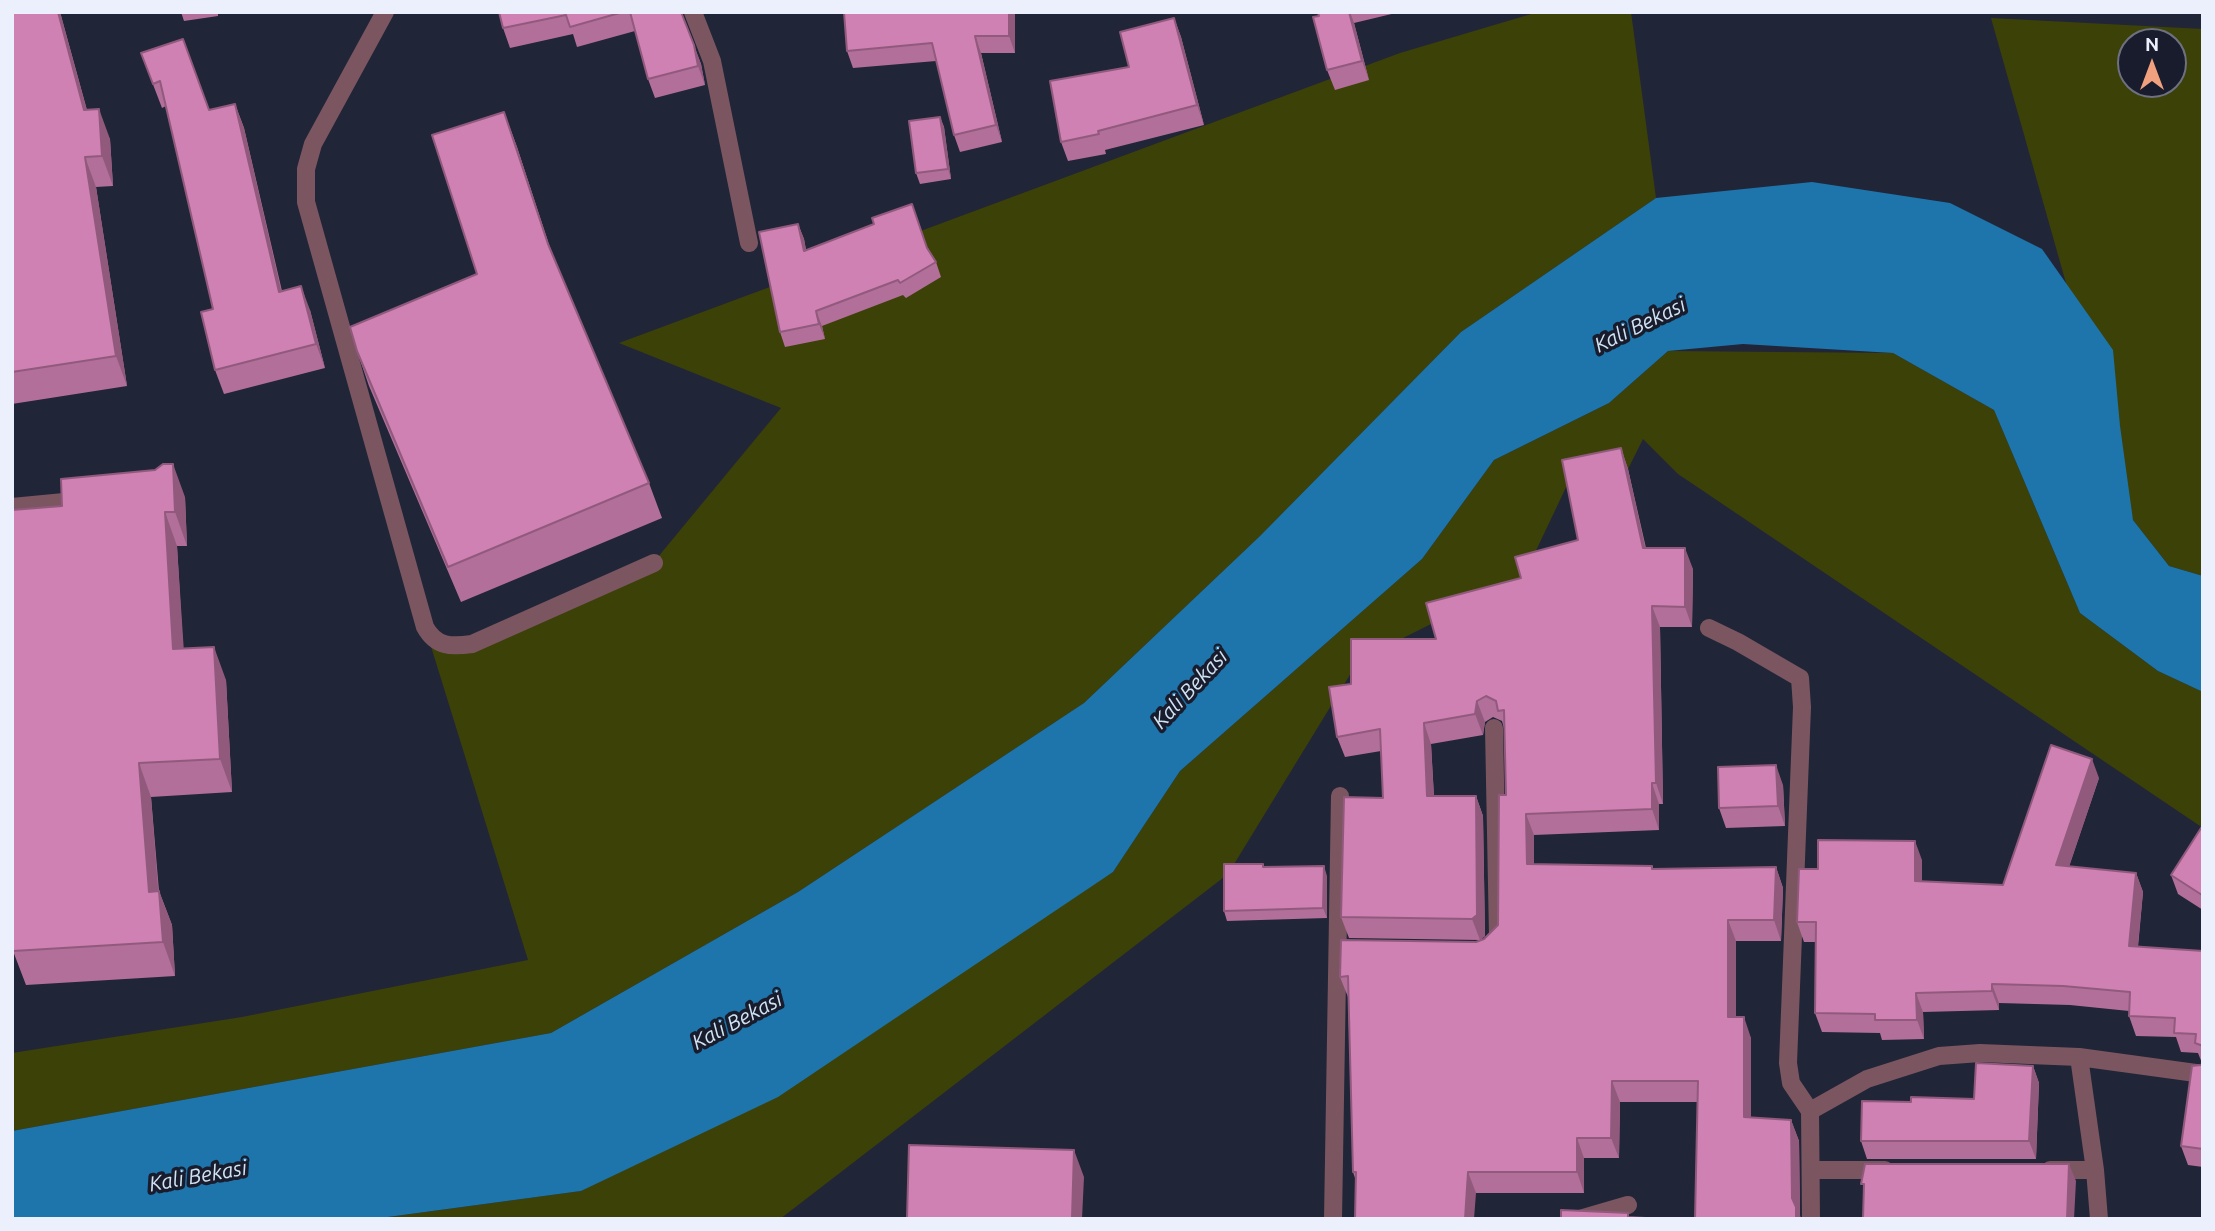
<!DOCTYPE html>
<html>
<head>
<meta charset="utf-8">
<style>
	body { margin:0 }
	#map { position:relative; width:2215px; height:1231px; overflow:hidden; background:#212538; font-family:Ubuntu,sans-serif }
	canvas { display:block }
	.frame { position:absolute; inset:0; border:14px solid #ecf0fd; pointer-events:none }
	.north { position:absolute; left:2117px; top:28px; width:70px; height:70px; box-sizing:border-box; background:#181c2d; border:2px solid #6d7180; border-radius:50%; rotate:0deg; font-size:19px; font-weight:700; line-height:28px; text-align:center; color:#ecf0fd }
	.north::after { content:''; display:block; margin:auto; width:24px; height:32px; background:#f1a17d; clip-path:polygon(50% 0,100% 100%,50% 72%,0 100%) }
</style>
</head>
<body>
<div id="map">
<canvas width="2215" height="1231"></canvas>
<div class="frame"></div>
<div class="north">N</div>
</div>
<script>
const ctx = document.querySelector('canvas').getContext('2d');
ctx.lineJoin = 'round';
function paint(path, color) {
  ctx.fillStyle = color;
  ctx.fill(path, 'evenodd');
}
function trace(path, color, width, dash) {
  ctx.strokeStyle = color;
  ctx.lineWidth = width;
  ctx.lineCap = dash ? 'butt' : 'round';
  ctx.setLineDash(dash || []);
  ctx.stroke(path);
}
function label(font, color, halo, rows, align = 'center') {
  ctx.font = font + ' Ubuntu,sans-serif';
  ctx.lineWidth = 7;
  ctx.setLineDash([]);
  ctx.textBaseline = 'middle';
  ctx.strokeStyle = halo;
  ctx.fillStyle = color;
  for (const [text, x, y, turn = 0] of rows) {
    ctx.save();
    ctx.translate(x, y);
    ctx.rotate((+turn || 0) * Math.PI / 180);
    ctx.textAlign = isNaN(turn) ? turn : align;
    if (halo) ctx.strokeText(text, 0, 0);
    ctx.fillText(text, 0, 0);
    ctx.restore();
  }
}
paint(new Path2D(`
	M 1538,12 L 1631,12 L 1656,198 L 1461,332 L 1260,536 L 1084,703 L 798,892 L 551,1033 L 12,1131 L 12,1053 L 242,1017 L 528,960 L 425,627 L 456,646 L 653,563 L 781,408 L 619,343 L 1400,53 Z
	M 1991,18 L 2203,29 L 2203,576 L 2169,566 L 2133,520 ZM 2131,42 L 2173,42 L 2173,84 L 2131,84 Z
	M 1668,351 L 1893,353 L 1994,410 L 2080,613 L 2158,671 L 2203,692 L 2203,828 L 1678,474 L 1643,439 L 1628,469 L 1569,481 L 1523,578 L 1359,660 L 1228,874 L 780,1219 L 373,1219 L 581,1191 L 1113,872 L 1180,771 L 1422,559 L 1494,460 L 1609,403 Z`), '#3c4108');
paint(new Path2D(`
	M 1812,182 L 1950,203 L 2042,249 L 2113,350 L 2120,426 L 2133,520 L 2169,566 L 2203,576 L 2203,692 L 2158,671 L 2080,613 L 1994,410 L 1893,353 L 1743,344 L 1668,351 L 1609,403 L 1494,460 L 1422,559 L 1180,771 L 1113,872 L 778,1097 L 581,1191 L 373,1219 L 12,1219 L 12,1131 L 551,1033 L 798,892 L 1084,703 L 1260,536 L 1461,332 L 1656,198 Z`), '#1e75ab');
trace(new Path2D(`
	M 385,12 L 313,144 L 306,169 L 306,202 L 425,627 C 436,647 451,647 472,644 L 654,563
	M 693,12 L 712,61 L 749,243
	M 12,507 L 85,500
	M 1709,628 L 1738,642 L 1793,674 L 1800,678 L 1802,707 L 1788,1063 L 1791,1083 L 1810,1111 L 1811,1219
	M 1492,947 L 1498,936 L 1494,728
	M 2079,1057 L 2095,1170 L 2099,1219
	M 1810,1111 L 1867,1079 L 1939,1056 L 1980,1053 L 2079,1057 L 2203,1074
	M 1812,1170 L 1885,1170
	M 2050,1170 L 2095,1170
	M 1333,1219 L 1340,796
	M 1580,1219 L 1628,1205`), '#7b5660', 18);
paint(new Path2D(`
	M 12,12 L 60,12 L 87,110 L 110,139 L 113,186 L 96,187 L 127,386 L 12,404 Z
	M 181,12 L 218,12 L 218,16 L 184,21 Z
	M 499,12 L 681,12 L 701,64 L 705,85 L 655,98 L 648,79 L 635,31 L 577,47 L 573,34 L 510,48 L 503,28 Z
	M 1015,12 L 1015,53 L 981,53 L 1002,142 L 960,152 L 954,135 L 936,61 L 853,68 L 847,51 Z
	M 1318,12 L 1400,12 L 1354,23 L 1369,80 L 1335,90 L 1327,70 Z
	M 1174,18 L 1181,37 L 1204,125 L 1105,150 L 1106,154 L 1068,161 L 1061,142 Z
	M 141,53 L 209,110 L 235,104 L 244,128 L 282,291 L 310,310 L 325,368 L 224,394 L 215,370 L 213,309 L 166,106 L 162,108 Z
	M 504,112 L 517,147 L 553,257 L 649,483 L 662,518 L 461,602 L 369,386 L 357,351 L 477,274 Z
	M 940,117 L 944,127 L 951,179 L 920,184 L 916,173 Z
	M 798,224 L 804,239 L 806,250 L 928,248 L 936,262 L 941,277 L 906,298 L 903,295 L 822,326 L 825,339 L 785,347 L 780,332 Z
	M 1621,448 L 1628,469 L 1646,548 L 1693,569 L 1692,627 L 1660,627 L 1663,804 L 1659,804 L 1659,830 L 1534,835 L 1534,864 L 1653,869 L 1776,867 L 1783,888 L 1781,941 L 1736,941 L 1736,1017 L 1751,1038 L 1751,1118 L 1791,1120 L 1799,1141 L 1800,1215 L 1698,1102 L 1620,1102 L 1619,1158 L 1584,1158 L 1584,1193 L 1476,1193 L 1356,1181 L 1353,1172 L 1348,997 L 1340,977 L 1476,942 L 1484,939 L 1498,925 L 1506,795 L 1504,728 L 1502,721 L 1493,717 L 1485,722 L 1483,735 L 1431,744 L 1434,796 L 1476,796 L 1483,816 L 1485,936 L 1480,940 L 1349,938 L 1341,917 L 1383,798 L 1381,751 L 1345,757 L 1337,737 L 1351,684 L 1436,639 L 1521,578 L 1578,540 Z
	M 185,497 L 187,546 L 177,546 L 183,648 L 226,680 L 232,792 L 151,797 L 159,891 L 172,925 L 175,976 L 26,985 L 13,951 L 62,506 Z
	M 2099,778 L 2069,866 L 2136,873 L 2143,892 L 2138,947 L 2203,951 L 2203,1167 L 2188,1165 L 2181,1146 L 2201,1065 L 2202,1063 L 2198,1053 L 2181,1052 L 2176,1037 L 2136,1036 L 2129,1016 L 2129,1011 L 2070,1005 L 1999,1003 L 1999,1010 L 1923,1012 L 1924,1039 L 1882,1040 L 1880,1033 L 1822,1032 L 1815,1013 L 1816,942 L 1804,942 L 1797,922 L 1818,869 L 1922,860 L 1922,881 L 2003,885 Z
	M 1783,785 L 1785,826 L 1726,828 L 1719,808 Z
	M 2203,825 L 2203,910 L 2178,894 L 2171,875 Z
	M 1327,876 L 1327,918 L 1227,921 L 1224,911 Z
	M 2033,1066 L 2039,1083 L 2036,1159 L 1867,1159 L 1861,1141 L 1911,1102 L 1974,1099 Z`), '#b26f9a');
paint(new Path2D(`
	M 58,12 L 60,12 L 95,140 L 84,110 Z
	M 1009,12 L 1015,12 L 1015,53 L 1009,36 Z
	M 1349,12 L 1350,12 L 1354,23 L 1369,80 L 1362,61 Z
	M 1174,18 L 1181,37 L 1204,125 L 1197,105 Z
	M 975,36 L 981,53 L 1002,142 L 996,125 Z
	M 694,45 L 701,64 L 705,85 L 698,66 Z
	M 235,104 L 244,128 L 287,316 L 279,292 Z
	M 99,109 L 110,139 L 113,186 L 102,156 Z
	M 504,112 L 517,147 L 560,279 L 548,244 Z
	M 940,117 L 944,127 L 951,179 L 948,169 Z
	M 85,157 L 96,187 L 127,386 L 116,356 Z
	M 798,224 L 804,239 L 809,265 L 804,251 Z
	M 301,286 L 310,310 L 325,368 L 316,344 Z
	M 816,311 L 822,326 L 825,339 L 819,324 Z
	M 1621,448 L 1628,469 L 1650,569 L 1643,548 Z
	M 173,464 L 185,497 L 187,546 L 175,512 Z
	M 165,512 L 177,546 L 186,683 L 173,649 Z
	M 1685,548 L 1693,569 L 1692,627 L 1685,607 Z
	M 1652,606 L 1660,627 L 1663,804 L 1656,783 Z
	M 214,647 L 226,680 L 232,792 L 220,759 Z
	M 1477,701 L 1485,722 L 1483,735 L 1475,714 Z
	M 1424,723 L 1431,744 L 1435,817 L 1427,796 Z
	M 2092,759 L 2099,778 L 2063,885 L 2056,865 Z
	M 139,763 L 151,797 L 161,926 L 149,892 Z
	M 1776,765 L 1783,785 L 1785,826 L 1778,806 Z
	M 1652,783 L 1659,804 L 1659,830 L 1652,809 Z
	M 1476,796 L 1483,816 L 1485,936 L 1480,940 L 1472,919 Z
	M 1526,814 L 1534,835 L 1534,885 L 1527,864 Z
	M 1915,841 L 1922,860 L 1922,900 L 1915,881 Z
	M 1324,866 L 1327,876 L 1327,918 L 1323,908 Z
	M 1776,867 L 1783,888 L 1781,941 L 1774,920 Z
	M 2136,873 L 2143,892 L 2136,965 L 2129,946 Z
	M 159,891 L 172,925 L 175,976 L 163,942 Z
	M 1728,920 L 1736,941 L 1736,1038 L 1728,1017 Z
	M 1992,984 L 1999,1003 L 1999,1010 L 1992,991 Z
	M 1916,993 L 1923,1012 L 1924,1039 L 1917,1020 Z
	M 1744,1017 L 1751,1038 L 1751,1138 L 1744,1117 Z
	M 2033,1066 L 2039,1083 L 2036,1159 L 2029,1141 Z
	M 1612,1081 L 1620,1102 L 1619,1158 L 1611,1138 Z
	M 1791,1120 L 1799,1141 L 1800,1215 L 1801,1219 L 1796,1219 L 1792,1198 Z
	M 1577,1138 L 1584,1158 L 1584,1193 L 1577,1172 Z
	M 1074,1150 L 1084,1177 L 1082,1219 L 1072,1219 Z
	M 2069,1164 L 2076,1181 L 2074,1219 L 2067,1219 Z
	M 1468,1172 L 1476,1193 L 1474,1219 L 1465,1219 Z`), '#915a7d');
const building = new Path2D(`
	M 12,12 L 58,12 L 84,110 L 99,109 L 102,156 L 85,157 L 116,356 L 12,372 Z
	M 499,12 L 623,12 L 570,27 L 566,15 L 503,28 Z
	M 630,12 L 681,12 L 694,45 L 698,66 L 648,79 Z
	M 844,12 L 1009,12 L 1009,36 L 975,36 L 996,125 L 954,135 L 932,43 L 847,51 Z
	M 1318,12 L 1349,12 L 1362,61 L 1327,70 L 1313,17 L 1319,16 Z
	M 1174,18 L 1197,105 L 1098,131 L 1099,134 L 1061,142 L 1050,81 L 1129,67 L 1120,32 Z
	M 183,39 L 209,110 L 235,104 L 279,292 L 301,286 L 316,344 L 215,370 L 201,312 L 213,309 L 160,81 L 153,84 L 141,53 Z
	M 504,112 L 548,244 L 649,483 L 448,567 L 357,351 L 350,327 L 477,274 L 432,135 Z
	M 940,117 L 948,169 L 916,173 L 909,121 Z
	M 912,204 L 927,248 L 936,262 L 900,283 L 898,280 L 816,311 L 819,324 L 780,332 L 759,232 L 798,224 L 804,251 L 874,224 L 872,218 Z
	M 1621,448 L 1643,548 L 1685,548 L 1685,607 L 1652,606 L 1656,783 L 1652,783 L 1652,809 L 1526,814 L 1527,864 L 1652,866 L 1652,869 L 1776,867 L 1774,920 L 1728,920 L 1728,1017 L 1744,1017 L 1744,1117 L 1791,1120 L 1792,1198 L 1796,1207 L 1796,1219 L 1695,1219 L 1698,1081 L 1612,1081 L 1611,1138 L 1577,1138 L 1577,1172 L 1468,1172 L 1465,1219 L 1355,1219 L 1356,1172 L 1353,1172 L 1348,976 L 1340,977 L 1341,940 L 1476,942 L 1484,939 L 1498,925 L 1499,795 L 1506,795 L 1504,710 L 1498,711 L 1496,701 L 1486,696 L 1477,701 L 1475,714 L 1424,723 L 1427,796 L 1476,796 L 1477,915 L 1472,919 L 1341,917 L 1344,797 L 1383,798 L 1380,729 L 1337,737 L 1329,687 L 1351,684 L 1351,639 L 1436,639 L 1426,603 L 1521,578 L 1515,557 L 1578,540 L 1562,460 Z
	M 163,464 L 173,464 L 175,512 L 165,512 L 173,649 L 214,647 L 220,759 L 139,763 L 149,892 L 159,891 L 163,942 L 13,951 L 12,933 L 12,510 L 62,506 L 61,479 L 155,470 Z
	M 2051,745 L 2092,759 L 2056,865 L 2136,873 L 2129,946 L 2203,951 L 2203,1046 L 2195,1043 L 2196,1034 L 2174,1033 L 2175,1018 L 2129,1016 L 2130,992 L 2063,986 L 1992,984 L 1992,991 L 1916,993 L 1917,1020 L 1875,1020 L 1875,1014 L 1815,1013 L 1816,922 L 1797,922 L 1799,869 L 1818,869 L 1818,840 L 1915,841 L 1915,881 L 2003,885 Z
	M 1776,765 L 1778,806 L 1719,808 L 1718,767 Z
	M 2203,825 L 2203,894 L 2202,895 L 2171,875 Z
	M 1224,864 L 1263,864 L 1263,867 L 1324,866 L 1323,908 L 1224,911 Z
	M 2203,1062 L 2203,1149 L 2181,1146 L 2192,1066 L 2201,1065 Z
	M 1976,1063 L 2033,1066 L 2029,1141 L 1861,1141 L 1862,1101 L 1911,1102 L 1911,1097 L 1974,1099 Z
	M 909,1145 L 1074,1150 L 1072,1218 L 1076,1219 L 907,1219 Z
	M 1865,1164 L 2069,1164 L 2067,1219 L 1863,1219 L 1864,1184 L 1861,1184 Z
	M 1561,1210 L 1628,1213 L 1628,1217 L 1663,1219 L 1561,1219 Z`);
paint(building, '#cf81b3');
trace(building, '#915a7d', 2);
label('italic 21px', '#d1e4f3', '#181c2d', [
	["Kali Bekasi",1640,325,-26],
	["Kali Bekasi",1190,689,-47],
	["Kali Bekasi",737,1021,-28],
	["Kali Bekasi",198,1176,-10]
]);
</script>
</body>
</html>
